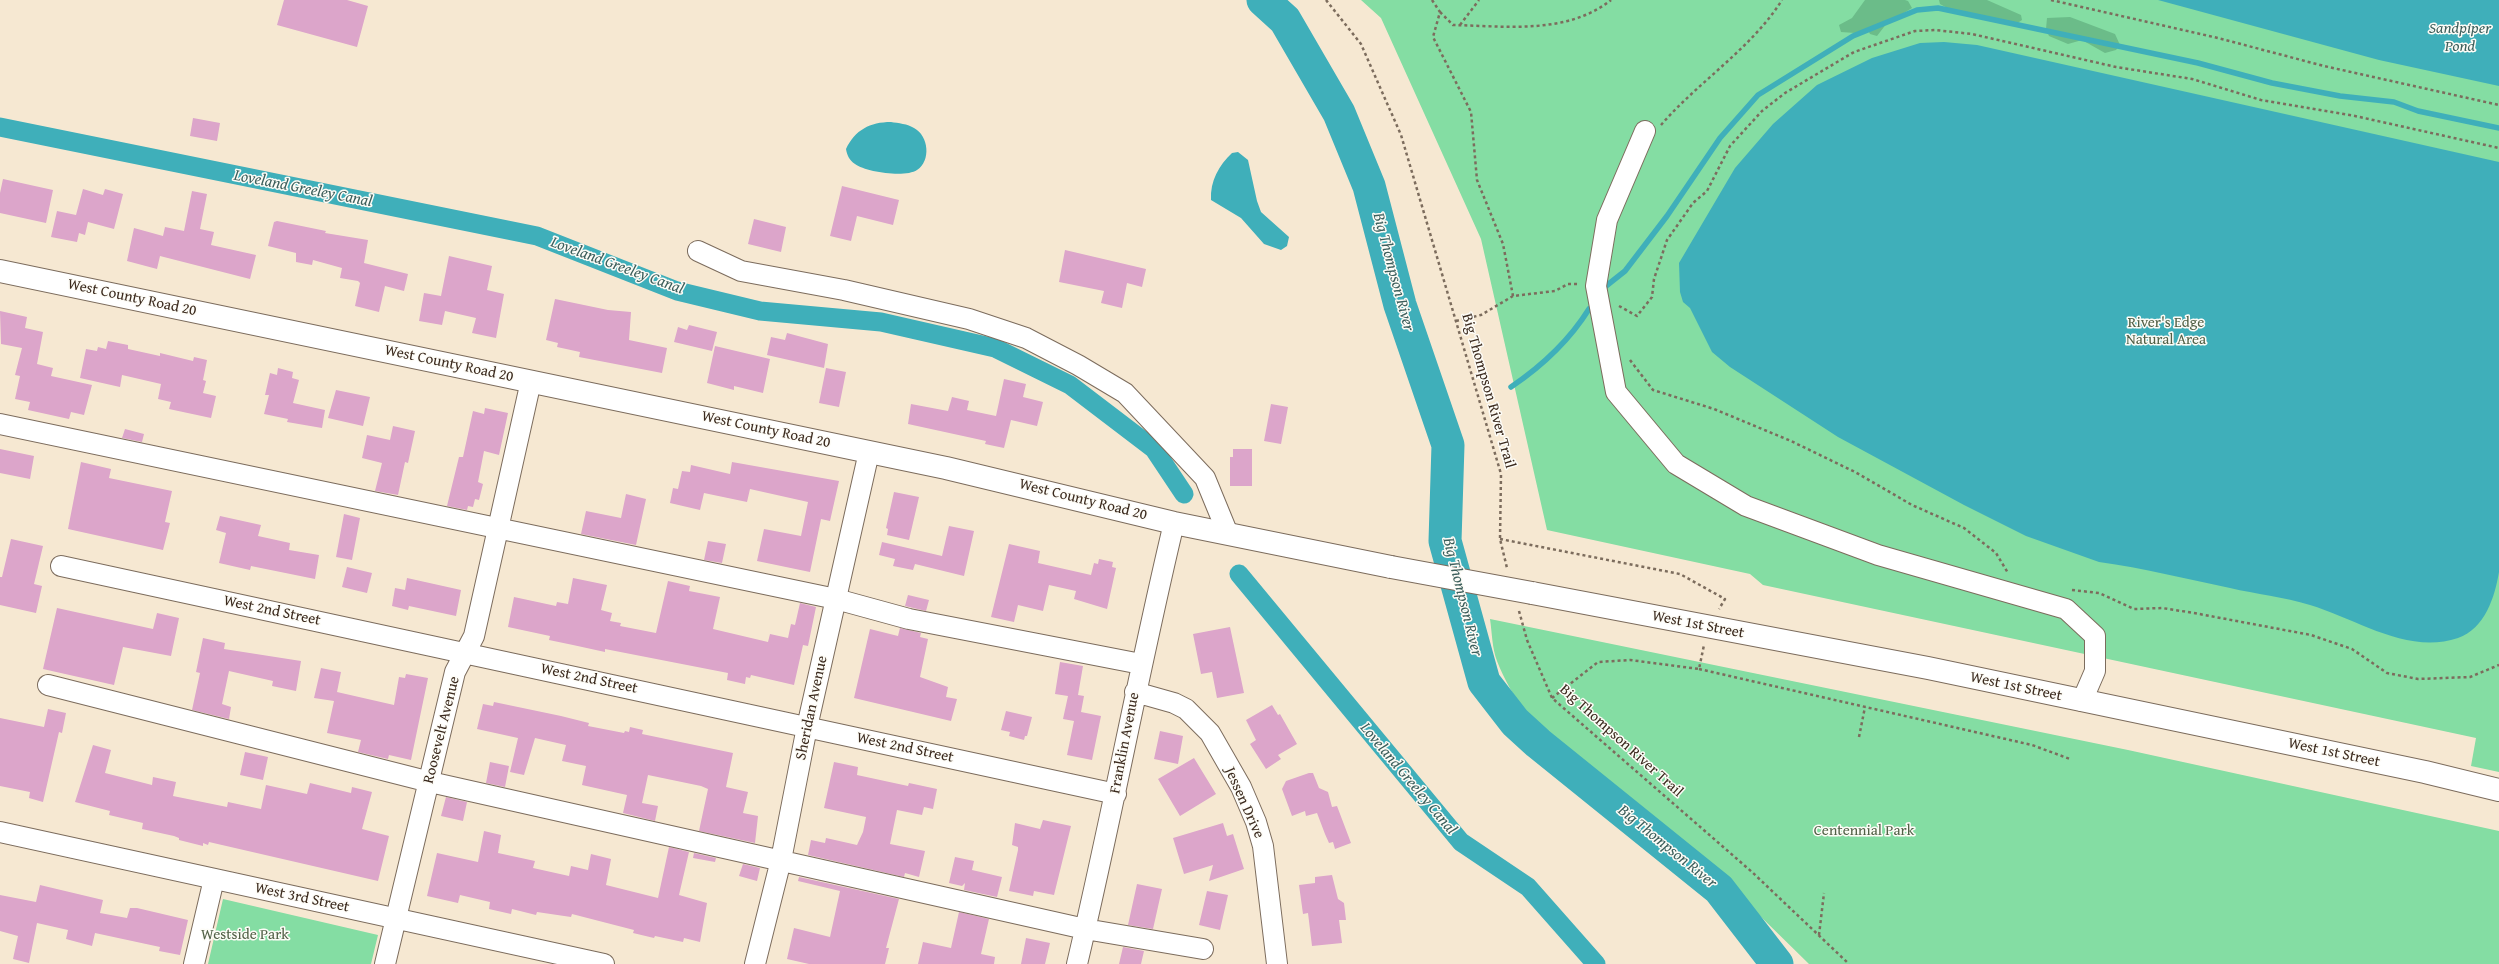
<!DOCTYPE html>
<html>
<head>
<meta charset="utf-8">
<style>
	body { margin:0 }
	canvas { display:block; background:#f6e8d2 }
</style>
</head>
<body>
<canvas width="2499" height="964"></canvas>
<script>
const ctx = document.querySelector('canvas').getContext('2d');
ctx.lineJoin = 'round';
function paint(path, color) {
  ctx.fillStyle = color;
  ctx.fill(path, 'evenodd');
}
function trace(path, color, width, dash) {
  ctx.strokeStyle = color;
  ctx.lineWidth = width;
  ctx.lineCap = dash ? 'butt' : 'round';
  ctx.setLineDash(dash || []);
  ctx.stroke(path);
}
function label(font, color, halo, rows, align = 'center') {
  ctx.font = font + ' "Gentium Book Plus",serif';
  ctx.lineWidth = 3;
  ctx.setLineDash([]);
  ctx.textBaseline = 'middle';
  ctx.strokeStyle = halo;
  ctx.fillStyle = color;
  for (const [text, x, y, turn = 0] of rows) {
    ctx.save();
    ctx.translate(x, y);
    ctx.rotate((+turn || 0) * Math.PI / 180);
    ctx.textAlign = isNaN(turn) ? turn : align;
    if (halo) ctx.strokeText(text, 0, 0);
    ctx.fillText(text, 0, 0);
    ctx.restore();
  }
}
paint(new Path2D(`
	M 1361,0 L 2499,0 L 2499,772 L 2471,766 L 2476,738 L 1763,585 L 1750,574 L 1547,530 L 1481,239 L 1381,18 Z
	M 1490,619 L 2128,750 L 2499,831 L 2499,964 L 1809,964 L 1756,912 L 1732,901 L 1714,879 L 1569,763 C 1540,733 1512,700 1497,661 C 1492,648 1492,632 1490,619 Z
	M 223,899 L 378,935 L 371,964 L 208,964 Z`), '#84dda3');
paint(new Path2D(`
	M 1865,0 L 1905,0 L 1908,1 L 1912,8 L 1887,23 L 1877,36 L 1870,34 L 1868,30 L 1855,33 L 1841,32 L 1839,25 L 1852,18 Z
	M 1939,0 L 1987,0 L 2021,15 L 2022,20 L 2016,24 C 1994,21 1958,15 1940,4 Z
	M 2070,17 L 2115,34 L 2120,45 L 2116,50 L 2105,53 L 2082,40 L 2068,44 L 2049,36 L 2046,29 L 2047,18 Z`), '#6bbc89');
paint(new Path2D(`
	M 2158,0 L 2499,0 L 2499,86 L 2379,60 Z
	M 1944,42 L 1977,45 L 2499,162 L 2499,572 C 2495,596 2485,629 2458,638 C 2407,655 2357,619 2310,605 C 2284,597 2256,594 2230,588 C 2187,579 2143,568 2099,562 L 2026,536 L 1964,505 L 1838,437 L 1730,367 L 1712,352 L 1690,308 L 1683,302 L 1680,292 L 1679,263 L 1735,168 L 1773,124 L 1817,85 L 1872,58 L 1920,43 Z
	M 891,122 C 898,123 908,124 914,128 C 929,136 931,161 917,170 C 905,178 866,172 855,164 C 849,160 847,155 846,149 C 855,130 870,122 891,122 Z
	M 1238,152 L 1248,160 L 1257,201 L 1261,212 L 1289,237 L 1287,246 L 1281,250 L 1264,244 L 1241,218 L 1211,200 C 1210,181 1219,165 1232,153 Z`), '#3fafba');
trace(new Path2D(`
	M 1601,290 L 1625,271 L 1667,216 L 1720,138 L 1758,95 L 1853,36 L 1917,10 L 1938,8 L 2198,63 L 2272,83 L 2340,96 L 2394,102 L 2418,111 L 2499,128
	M 1511,387 C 1542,366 1569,341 1589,309`), '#3fafba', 5.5);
trace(new Path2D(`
	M 0,127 L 537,236 L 677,291 L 760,311 L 881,322 L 995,348 L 1070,385 L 1154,449 L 1184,494
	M 1239,574 L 1461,842 L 1528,887 L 1596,964`), '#3fafba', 19);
trace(new Path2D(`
	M 1263,0 L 1285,20 L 1339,113 L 1369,186 L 1400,305 L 1448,445 L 1445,541 L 1484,682 L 1515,722 L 1538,743 L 1719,889 L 1777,964`), '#3fafba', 33);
paint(new Path2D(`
	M 284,0 L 347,0 L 368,6 L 357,47 L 277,25 Z
	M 193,118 L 220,123 L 217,141 L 190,136 Z
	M 3,179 L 53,190 L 46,223 L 0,213 L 0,193 Z
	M 842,186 L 899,200 L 893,225 L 857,216 L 851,241 L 830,236 Z
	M 83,189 L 103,195 L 105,189 L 123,194 L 114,229 L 88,222 L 85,235 L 79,233 L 77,242 L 51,237 L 57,211 L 76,215 Z
	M 192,191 L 207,194 L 200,229 L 214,232 L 211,245 L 256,255 L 250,279 L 160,256 L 157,269 L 127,261 L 134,228 L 163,236 L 165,227 L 184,231 Z
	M 754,219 L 786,227 L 781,252 L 748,244 Z
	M 277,221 L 326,231 L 325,233 L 368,240 L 364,263 L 408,274 L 404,291 L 385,286 L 379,312 L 355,306 L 360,283 L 358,281 L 340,278 L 342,268 L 313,260 L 312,265 L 296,262 L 296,253 L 268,246 L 274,222 Z
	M 1065,250 L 1146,269 L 1142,287 L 1127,283 L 1122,308 L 1101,303 L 1104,291 L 1059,282 Z
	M 449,256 L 492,266 L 487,290 L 504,294 L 496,338 L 472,333 L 476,318 L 445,311 L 442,325 L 419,321 L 424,293 L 441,296 Z
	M 555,299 L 608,310 L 631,312 L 629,340 L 667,348 L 662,373 L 579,357 L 580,352 L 557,347 L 558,343 L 546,340 Z
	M 0,311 L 27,317 L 25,328 L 43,332 L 37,364 L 53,368 L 51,376 L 92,385 L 84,415 L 71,412 L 69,419 L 28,410 L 30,402 L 15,399 L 20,376 L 15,375 L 22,348 L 1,344 Z
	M 689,325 L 717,332 L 712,351 L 674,342 L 678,327 L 687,330 Z
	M 787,333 L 828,344 L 824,368 L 767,355 L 771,337 L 785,340 Z
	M 108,341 L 128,345 L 128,349 L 160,356 L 160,353 L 193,361 L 194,357 L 207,360 L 203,380 L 206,381 L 203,393 L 216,396 L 211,418 L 169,409 L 171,402 L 158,399 L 161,384 L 122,375 L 120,387 L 80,378 L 86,349 L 97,351 L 98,347 L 106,349 Z
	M 715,346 L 770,359 L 763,393 L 734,386 L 734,390 L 707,383 Z
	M 278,368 L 293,372 L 292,378 L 299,380 L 293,403 L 325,410 L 322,428 L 287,422 L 288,419 L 264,414 L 269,395 L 265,395 L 270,373 L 277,375 Z
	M 826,368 L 846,372 L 839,407 L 819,403 Z
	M 1004,379 L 1026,384 L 1023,397 L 1043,402 L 1037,426 L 1011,420 L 1004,448 L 985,444 L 986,441 L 908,424 L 911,404 L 948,411 L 952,397 L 969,401 L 967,410 L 996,416 Z
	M 336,390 L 370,397 L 363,426 L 328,418 Z
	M 1271,404 L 1288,407 L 1281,444 L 1264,441 Z
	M 485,408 L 508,413 L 499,455 L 484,451 L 478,482 L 483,484 L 479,500 L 475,499 L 473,507 L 468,506 L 467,510 L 447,506 L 459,457 L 463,457 L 473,411 L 484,414 Z
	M 393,426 L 415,431 L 408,463 L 405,462 L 398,495 L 375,491 L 382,463 L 362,458 L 367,435 L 390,440 Z
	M 125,429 L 144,434 L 142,442 L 122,438 Z
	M 0,449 L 34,456 L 30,479 L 0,473 Z
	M 1233,449 L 1252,449 L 1252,486 L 1230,486 L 1230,457 L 1233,457 Z
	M 81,462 L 111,469 L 109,478 L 172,491 L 165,522 L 170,523 L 163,550 L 68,529 Z
	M 732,462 L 839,481 L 830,521 L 821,519 L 810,572 L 757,561 L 764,529 L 801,536 L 808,502 L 750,489 L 747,502 L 704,493 L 700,510 L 670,503 L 673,488 L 678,489 L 682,471 L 690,472 L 691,465 L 730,474 Z
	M 894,492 L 919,497 L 909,540 L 887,535 L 888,529 L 886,528 Z
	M 626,494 L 646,499 L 636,545 L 581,534 L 586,511 L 621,518 Z
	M 344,514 L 360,518 L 352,560 L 336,557 Z
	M 220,516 L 261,525 L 258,536 L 290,543 L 289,550 L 319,555 L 315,579 L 251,566 L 250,570 L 219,563 L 226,533 L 216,530 Z
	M 949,526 L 974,531 L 964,576 L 915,564 L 913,570 L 893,566 L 895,559 L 879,555 L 882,542 L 942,556 Z
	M 11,539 L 43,546 L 34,584 L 42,586 L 36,613 L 0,605 L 0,577 L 2,577 Z
	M 708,541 L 726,544 L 722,563 L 704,560 Z
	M 1009,544 L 1040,551 L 1038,563 L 1091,575 L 1094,563 L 1098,564 L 1099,559 L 1113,562 L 1112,567 L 1116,568 L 1107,609 L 1074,599 L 1076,591 L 1049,585 L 1043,611 L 1018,605 L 1014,622 L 991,617 Z
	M 347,567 L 372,573 L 367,593 L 342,587 Z
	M 407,578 L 461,590 L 456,616 L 409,606 L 408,610 L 392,606 L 395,588 L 405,590 Z
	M 573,578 L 607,585 L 601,610 L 612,613 L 610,621 L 621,623 L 620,626 L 656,633 L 668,581 L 690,586 L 689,591 L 720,597 L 713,629 L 768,642 L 770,634 L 788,638 L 791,624 L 795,625 L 800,603 L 816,607 L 808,646 L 803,645 L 794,685 L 751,675 L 750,678 L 746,677 L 745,684 L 727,680 L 728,673 L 605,649 L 605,652 L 573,645 L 549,640 L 550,636 L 508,627 L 514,597 L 556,606 L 557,602 L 568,604 Z
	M 908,595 L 929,600 L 926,611 L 905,606 Z
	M 57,608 L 153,629 L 157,613 L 179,618 L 171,656 L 123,647 L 114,685 L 43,669 Z
	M 1230,627 L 1244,693 L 1217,698 L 1212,672 L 1201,674 L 1193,634 Z
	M 900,628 L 921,633 L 920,637 L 928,639 L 920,677 L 948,687 L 946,697 L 957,699 L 951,721 L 854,698 L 870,629 L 898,636 Z
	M 203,638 L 225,643 L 224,649 L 301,661 L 296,691 L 272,686 L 273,681 L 229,671 L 222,704 L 231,707 L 229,719 L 192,710 L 200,673 L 196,672 Z
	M 1060,662 L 1083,666 L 1078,695 L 1084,696 L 1081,712 L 1101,716 L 1092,760 L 1067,755 L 1074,721 L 1063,719 L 1068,696 L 1055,694 Z
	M 321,668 L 341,672 L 337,692 L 394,705 L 399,677 L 405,678 L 406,674 L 428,678 L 411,760 L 389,755 L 388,759 L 358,752 L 361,740 L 327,733 L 334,701 L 314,698 Z
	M 494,702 L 561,716 L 589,723 L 588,726 L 624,733 L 625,731 L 629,732 L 630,727 L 643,730 L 642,734 L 733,753 L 726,787 L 748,792 L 743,813 L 758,816 L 755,843 L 699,831 L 708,789 L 701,786 L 648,775 L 642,803 L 658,806 L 655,821 L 623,813 L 627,795 L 582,785 L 586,766 L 562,761 L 566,745 L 535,738 L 524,775 L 510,772 L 518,738 L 477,729 L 483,704 L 493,706 Z
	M 1272,705 L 1278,715 L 1280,714 L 1297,744 L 1278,755 L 1281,759 L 1266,769 L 1250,744 L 1256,740 L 1246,720 Z
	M 48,709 L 66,713 L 62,733 L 59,732 L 43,802 L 29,798 L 30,792 L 0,786 L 0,718 L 44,727 Z
	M 1006,711 L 1032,717 L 1027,736 L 1025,736 L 1024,740 L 1009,736 L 1010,732 L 1001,730 Z
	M 1160,731 L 1183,736 L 1178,764 L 1154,759 Z
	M 93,745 L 111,750 L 105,773 L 152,785 L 153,777 L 176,782 L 173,796 L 227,807 L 228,802 L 261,809 L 266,785 L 307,794 L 310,783 L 351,793 L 352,787 L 372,792 L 362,829 L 389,836 L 378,881 L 209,842 L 208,845 L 203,843 L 203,846 L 179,840 L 179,838 L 174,836 L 142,829 L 143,823 L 109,815 L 110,811 L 75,802 Z
	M 245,752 L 268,757 L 263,780 L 240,775 Z
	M 1194,758 L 1216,794 L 1180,816 L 1158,779 Z
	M 490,762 L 509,766 L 505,787 L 486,783 Z
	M 834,762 L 858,767 L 857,775 L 908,786 L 909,783 L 937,789 L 933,809 L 924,807 L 922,815 L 897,810 L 890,844 L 925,851 L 919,877 L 905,873 L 904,877 L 808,855 L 811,840 L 825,843 L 826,838 L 857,845 L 863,832 L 866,817 L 824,808 Z
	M 1309,773 L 1313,773 L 1319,788 L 1328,792 L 1332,807 L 1337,806 L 1351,843 L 1335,849 L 1333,842 L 1329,843 L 1325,834 L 1317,813 L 1306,816 L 1305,811 L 1292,816 L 1282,789 L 1286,781 Z
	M 446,797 L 467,802 L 463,821 L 441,816 Z
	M 1043,820 L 1071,826 L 1054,895 L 1034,891 L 1033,896 L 1009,891 L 1018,850 L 1018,847 L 1012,845 L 1015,823 L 1040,829 Z
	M 1223,823 L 1227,836 L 1233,834 L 1244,869 L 1209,881 L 1213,865 L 1184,874 L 1173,838 Z
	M 484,831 L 501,835 L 498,853 L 535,861 L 533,868 L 569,876 L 571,866 L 588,870 L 591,854 L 611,859 L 606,885 L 658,898 L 669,847 L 689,852 L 679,895 L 707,903 L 700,942 L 684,938 L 683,942 L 655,936 L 654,938 L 633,933 L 634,930 L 572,914 L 571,917 L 537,912 L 536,915 L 512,909 L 511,914 L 489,909 L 490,902 L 460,895 L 458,903 L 427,896 L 437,853 L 478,862 Z
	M 694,853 L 716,858 L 715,862 L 693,858 Z
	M 955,857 L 974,861 L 972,870 L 1002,877 L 997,897 L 964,890 L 965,883 L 962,886 L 949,883 Z
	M 743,864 L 760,868 L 757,881 L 739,876 Z
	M 1332,875 L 1338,899 L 1344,903 L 1346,920 L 1339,920 L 1342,943 L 1312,946 L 1308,913 L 1303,914 L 1299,885 L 1315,883 L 1315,877 Z
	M 799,877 L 899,899 L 886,948 L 889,948 L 885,964 L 809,964 L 787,959 L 794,928 L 830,937 L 840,891 L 798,881 Z
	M 1137,884 L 1162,889 L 1153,929 L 1128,925 Z
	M 40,885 L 103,900 L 100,913 L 127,918 L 130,908 L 137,908 L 188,920 L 180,955 L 159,951 L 160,947 L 95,933 L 92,946 L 66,939 L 68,930 L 37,923 L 29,963 L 13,959 L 18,936 L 0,931 L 0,895 L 36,902 Z
	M 1207,891 L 1228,895 L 1220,930 L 1199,925 Z
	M 959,912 L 989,919 L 981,954 L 995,957 L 994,964 L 918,964 L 923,942 L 951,948 Z
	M 1026,938 L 1050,943 L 1045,964 L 1021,964 Z
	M 1123,947 L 1144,951 L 1141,964 L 1119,964 Z`), '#dca5ca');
const minor = new Path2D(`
	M 1645,131 L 1607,220 L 1596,286 L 1616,392 L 1676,464 L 1746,506 L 1878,555 L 2066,609 L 2095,636 L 2095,671 L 2082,701
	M 698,251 L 741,271 L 844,290 L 969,319 L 1026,338 L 1078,365 L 1125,393 L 1205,478 L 1228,534
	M 0,424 L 836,599 L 909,619 L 1141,664
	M 61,566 L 1116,794
	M 48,685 L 430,782 L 1085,929 L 1203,949
	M 1135,692 L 1174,703 L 1186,709 L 1210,733 L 1241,787 L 1256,822 L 1263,846 L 1277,964
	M 0,832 L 604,964
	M 194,964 L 214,879
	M 385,964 L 455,672 L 474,636 L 531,381
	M 755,964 L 781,860 L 807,727 L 869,452
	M 1077,964 C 1112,817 1139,669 1174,523`);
const major = new Path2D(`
	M 0,271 L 946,468 L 1174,523 L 1391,567
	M 1532,593 L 1928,668 L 2425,772 L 2499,790`);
trace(minor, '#7c6c5d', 22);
trace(major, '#7c6c5d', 24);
trace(new Path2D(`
	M 1326,0 L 1361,44 L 1401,135 L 1501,474 L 1500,539 L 1507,568
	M 1432,0 L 1440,12 L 1433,37 L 1471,112 L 1477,180 L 1503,244 L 1513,296
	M 2051,0 L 2218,38 L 2324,66 L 2499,105
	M 1440,12 L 1453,25 C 1505,26 1567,35 1611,0
	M 1460,25 L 1479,0
	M 1661,125 C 1698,82 1752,48 1782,0
	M 1619,306 L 1637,316 L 1652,297 L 1654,279 L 1667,240 L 1693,203 L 1707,191 L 1730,146 L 1762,111 L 1785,93 L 1854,52 L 1915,31 L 1935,30 L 1972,34 L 2116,67 L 2192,79 L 2261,100 L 2355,116 L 2499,148
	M 1456,321 L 1481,315 L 1513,296 L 1555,291 L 1568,284 L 1578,284
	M 1630,360 L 1653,390 L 1714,409 L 1791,441 L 1855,472 L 1912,505 L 1964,528 L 1996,553 L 2008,573
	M 1500,539 L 1680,574 L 1725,599 L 1719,609
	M 2072,590 L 2099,593 L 2134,609 L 2162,608 L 2194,613 L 2311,635 L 2352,649 L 2387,673 L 2418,679 L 2470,677 L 2499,665
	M 1519,611 L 1527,640 L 1552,698 L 1752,872 L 1849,964
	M 1699,669 L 2032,745 L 2070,759
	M 1552,698 L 1598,662 L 1630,660 L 1699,669 L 1704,645
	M 1859,737 L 1865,707
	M 1819,935 L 1824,893`), '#7c6c5d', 2.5, [3, 3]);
trace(minor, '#fff', 20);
trace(major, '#fff', 22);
const majorBridge = new Path2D(`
	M 1391,567 L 1532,593`);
trace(majorBridge, '#7c6c5d', 24, []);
trace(majorBridge, '#fff', 22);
label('15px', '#3b2a1e', '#fdfcf7', [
	["West County Road 20",132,298,12],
	["West County Road 20",449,364,12],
	["Big Thompson River Trail",1488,391,74],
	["West County Road 20",766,430,12],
	["West County Road 20",1083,500,14],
	["West 2nd Street",272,611,12],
	["West 1st Street",1698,625,11],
	["West 2nd Street",589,679,12],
	["West 1st Street",2016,687,12],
	["Sheridan Avenue",812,708,-78],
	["Roosevelt Avenue",442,730,-76],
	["Big Thompson River Trail",1621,741,42],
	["Franklin Avenue",1125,743,-79],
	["West 2nd Street",905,748,12],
	["West 1st Street",2334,753,12],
	["Jessen Drive",1244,803,66],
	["West 3rd Street",302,898,12]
]);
label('15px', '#516046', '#fdfcf7', [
	["River's Edge",2166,323],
	["Natural Area",2166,340],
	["Centennial Park",1864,831],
	["Westside Park",245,935]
]);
label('italic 16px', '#3d5f5c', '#fdfcf7', [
	["Sandpiper",2460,29],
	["Pond",2460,47],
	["Loveland Greeley Canal",303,189,11],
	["Loveland Greeley Canal",617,266,20],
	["Big Thompson River",1393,272,75],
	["Big Thompson River",1462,597,76],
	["Loveland Greeley Canal",1408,779,50],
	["Big Thompson River",1667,847,39]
]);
</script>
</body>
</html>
